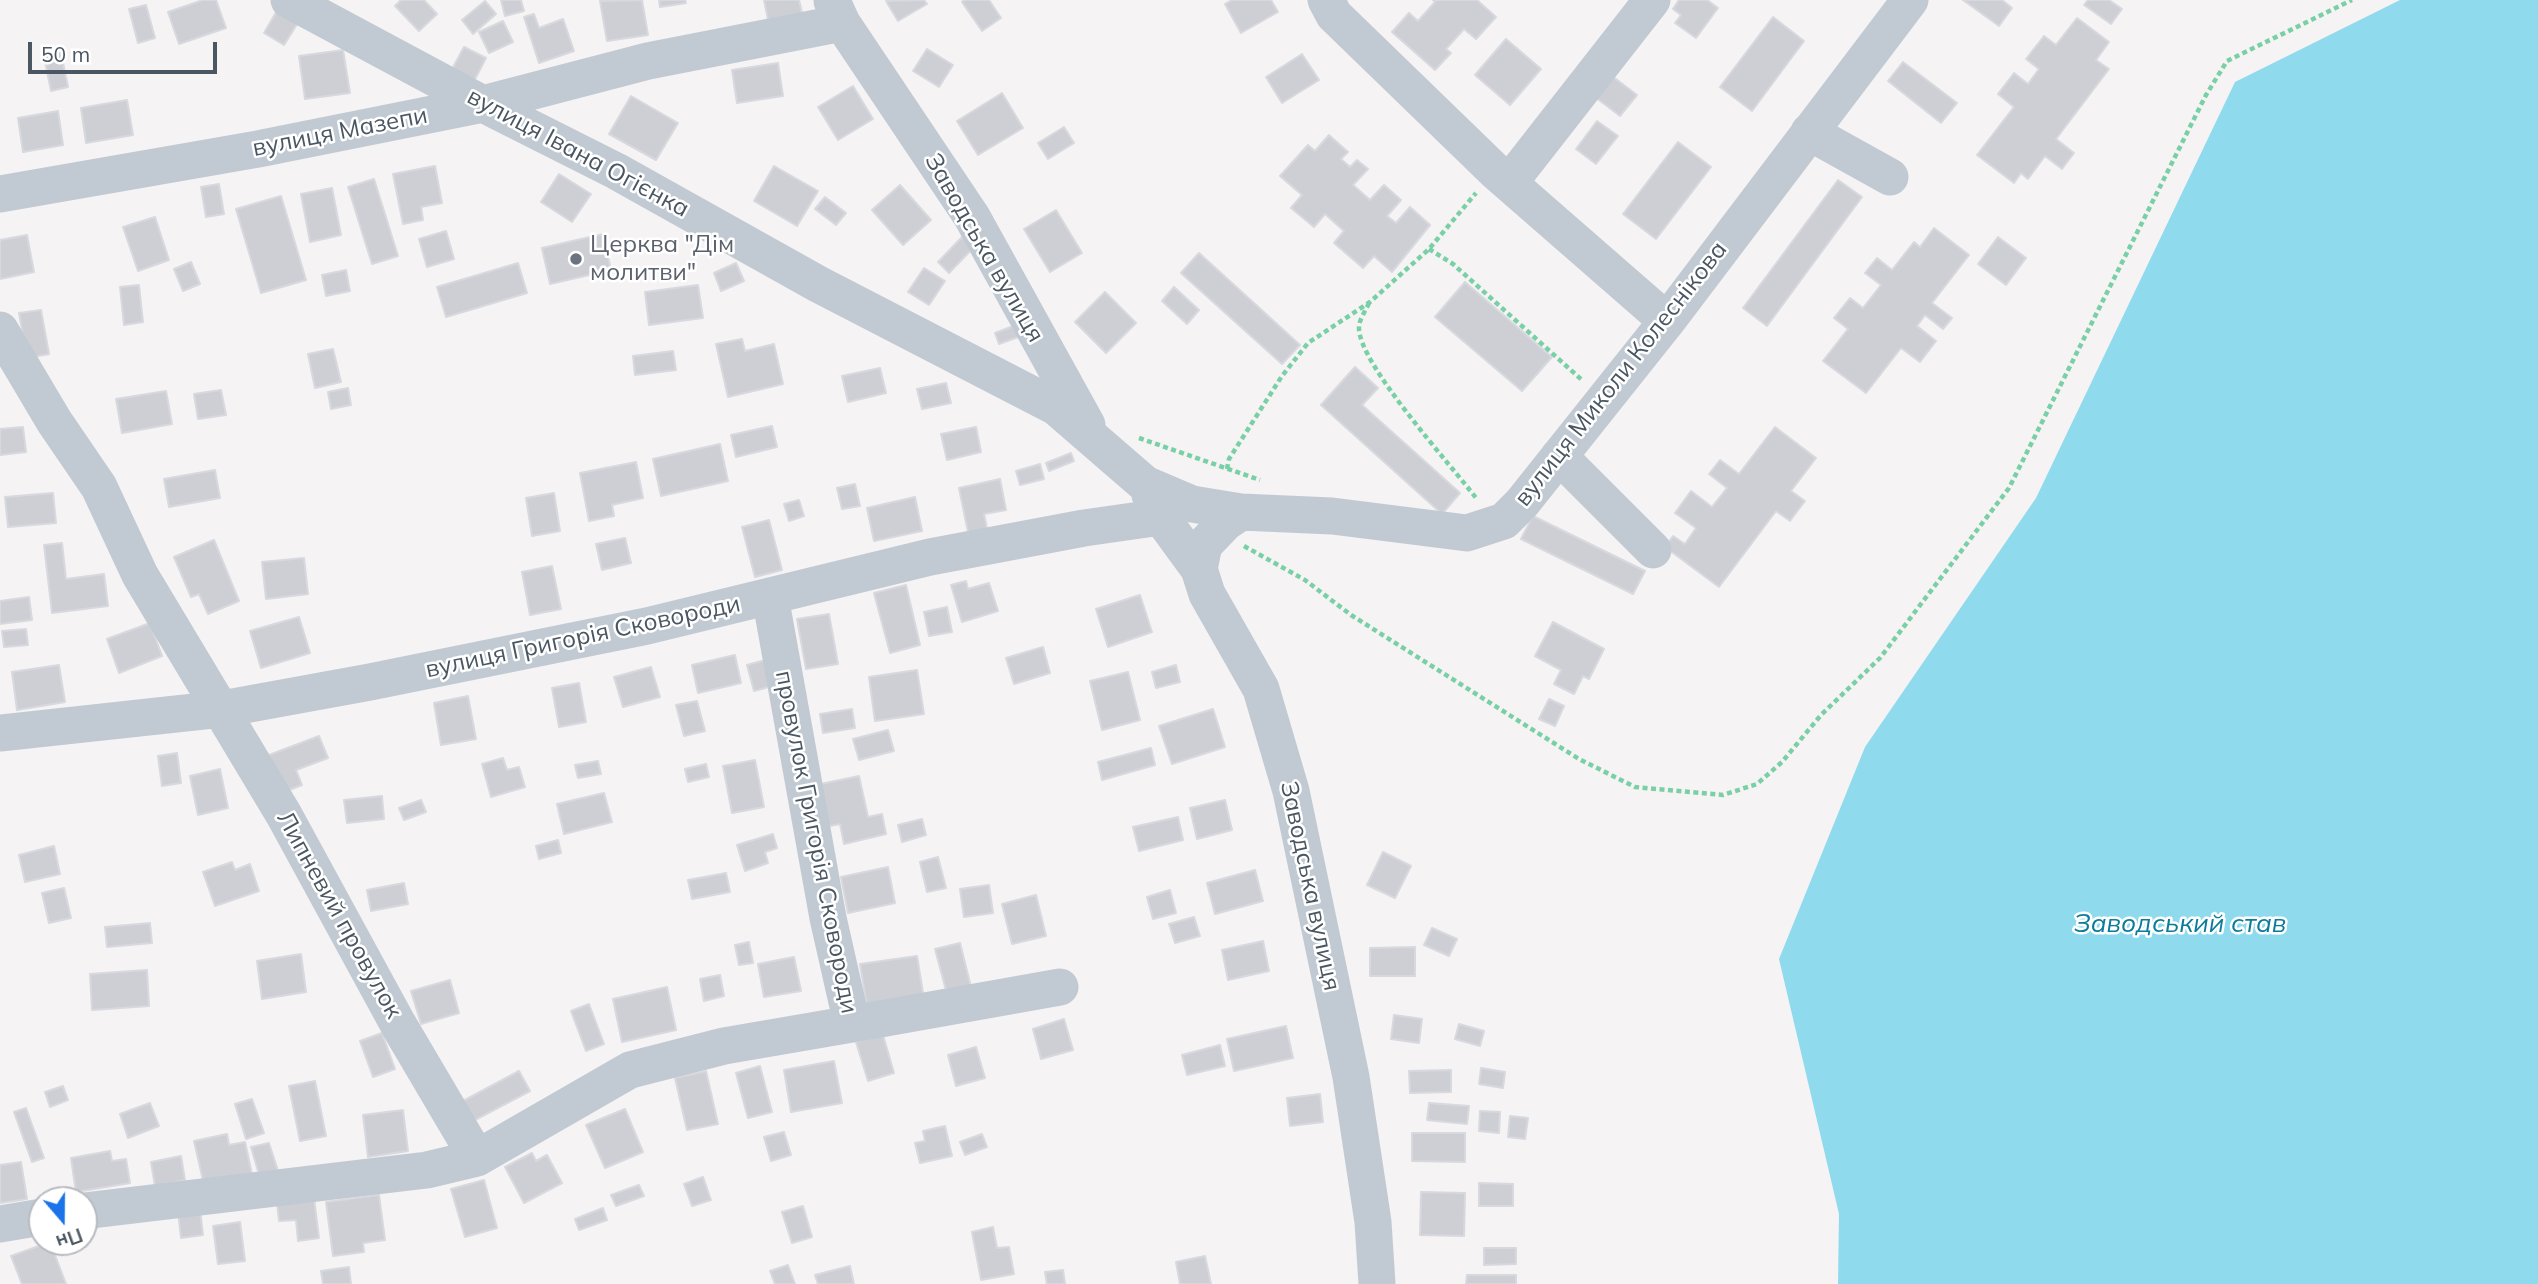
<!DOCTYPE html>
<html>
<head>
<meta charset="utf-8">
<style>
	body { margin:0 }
	#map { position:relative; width:2538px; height:1284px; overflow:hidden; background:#f5f3f3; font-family:Mulish,sans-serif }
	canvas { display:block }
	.north { position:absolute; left:28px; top:1186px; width:70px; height:70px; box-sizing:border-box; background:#fff; border:2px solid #b7bbc0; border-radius:50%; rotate:160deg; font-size:19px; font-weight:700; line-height:28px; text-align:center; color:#4a5661 }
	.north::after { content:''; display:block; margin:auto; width:24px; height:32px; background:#1a73e8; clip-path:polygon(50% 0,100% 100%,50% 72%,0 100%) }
	.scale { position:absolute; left:28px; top:42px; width:189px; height:32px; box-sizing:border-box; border:4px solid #4a5661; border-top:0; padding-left:9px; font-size:21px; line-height:24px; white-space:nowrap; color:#4a5661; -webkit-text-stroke:5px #fff; paint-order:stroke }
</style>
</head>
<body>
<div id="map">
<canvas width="2538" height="1284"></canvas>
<div class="north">Пн</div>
<div class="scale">50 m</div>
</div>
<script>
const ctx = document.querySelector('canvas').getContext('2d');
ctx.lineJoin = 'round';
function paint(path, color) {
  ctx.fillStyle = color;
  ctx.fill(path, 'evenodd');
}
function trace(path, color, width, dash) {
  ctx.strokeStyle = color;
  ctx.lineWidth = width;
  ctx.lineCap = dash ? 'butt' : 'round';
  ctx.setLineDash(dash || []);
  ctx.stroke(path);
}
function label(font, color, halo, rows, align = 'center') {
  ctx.font = font + ' Mulish,sans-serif';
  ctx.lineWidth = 5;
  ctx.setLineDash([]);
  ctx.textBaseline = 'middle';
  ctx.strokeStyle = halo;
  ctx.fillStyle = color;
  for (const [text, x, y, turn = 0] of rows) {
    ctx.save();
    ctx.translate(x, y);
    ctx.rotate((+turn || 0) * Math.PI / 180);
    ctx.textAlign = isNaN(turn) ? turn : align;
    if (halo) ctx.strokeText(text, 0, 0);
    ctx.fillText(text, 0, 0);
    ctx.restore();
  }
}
paint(new Path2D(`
	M 2400,0 L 2538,0 L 2538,1284 L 1838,1284 L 1839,1214 L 1779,959 L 1865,747 L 2036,498 L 2235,82 Z`), '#90daee');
const building = new Path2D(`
	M 203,0 L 216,0 L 226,28 L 179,44 L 168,12 Z
	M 401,0 L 424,0 L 437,14 L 419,31 L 395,6 Z
	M 501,0 L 521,0 L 524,11 L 505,16 Z
	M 642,0 L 648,35 L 607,41 L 600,1 Z
	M 659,0 L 685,0 L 686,3 L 660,7 Z
	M 764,0 L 799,0 L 802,13 L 768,20 Z
	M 924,0 L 927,4 L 898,21 L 886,1 Z
	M 964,0 L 989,0 L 1001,18 L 982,31 L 962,2 Z
	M 1232,0 L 1271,0 L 1278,12 L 1241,33 L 1225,4 Z
	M 1433,0 L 1477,0 L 1496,17 L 1476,39 L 1464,29 L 1446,49 L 1451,53 L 1435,70 L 1392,32 L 1409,13 L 1418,21 L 1435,2 Z
	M 1679,0 L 1707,0 L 1718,8 L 1696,38 L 1675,23 L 1681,15 L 1673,9 Z
	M 1963,0 L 2002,0 L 2012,8 L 1999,26 Z
	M 2088,0 L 2109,0 L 2122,9 L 2111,24 L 2084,5 Z
	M 485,1 L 496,14 L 473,34 L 462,20 Z
	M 146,5 L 155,38 L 138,43 L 129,9 Z
	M 278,9 L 299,21 L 284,45 L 264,33 Z
	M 534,14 L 539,28 L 563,19 L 574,51 L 539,63 L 524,17 Z
	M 1773,17 L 1804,41 L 1752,111 L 1720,87 Z
	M 2077,18 L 2109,42 L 2096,60 L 2109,69 L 2056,139 L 2074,153 L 2062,169 L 2045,156 L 2028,179 L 2021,173 L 2014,183 L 1977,155 L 2014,107 L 1998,94 L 2014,73 L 2028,84 L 2039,69 L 2026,59 L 2044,36 L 2056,45 Z
	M 503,21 L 513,42 L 489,53 L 479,32 Z
	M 1506,39 L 1541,69 L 1510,105 L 1475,75 Z
	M 464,47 L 486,58 L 473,83 L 451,71 Z
	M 927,49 L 953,65 L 939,87 L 913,71 Z
	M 343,50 L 350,93 L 305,99 L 299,56 Z
	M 61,53 L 68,87 L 51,91 L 44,56 Z
	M 1302,54 L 1319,80 L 1282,103 L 1266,77 Z
	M 1903,62 L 1957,103 L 1941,123 L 1888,81 Z
	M 778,63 L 783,96 L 737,103 L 732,70 Z
	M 1612,76 L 1637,95 L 1620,116 L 1595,97 Z
	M 853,86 L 873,119 L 838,140 L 818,107 Z
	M 1002,93 L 1023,128 L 978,155 L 957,121 Z
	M 631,96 L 678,123 L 656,160 L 609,134 Z
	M 127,100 L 133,135 L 86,143 L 81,108 Z
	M 58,111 L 63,145 L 23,152 L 18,118 Z
	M 1597,121 L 1618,136 L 1596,164 L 1576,149 Z
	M 1064,127 L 1074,143 L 1048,159 L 1038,143 Z
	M 1329,135 L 1348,152 L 1341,159 L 1350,167 L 1357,160 L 1368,169 L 1353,185 L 1370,200 L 1384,185 L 1401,200 L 1387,216 L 1396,223 L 1410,207 L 1430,225 L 1392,272 L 1374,256 L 1363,268 L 1334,243 L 1344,231 L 1325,214 L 1314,227 L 1291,208 L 1302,195 L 1280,176 L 1308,145 L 1315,151 Z
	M 1678,142 L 1711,167 L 1656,239 L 1623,214 Z
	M 435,166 L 442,203 L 421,207 L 423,220 L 403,224 L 393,174 Z
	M 774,166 L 818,191 L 797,226 L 754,201 Z
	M 559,174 L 591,194 L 572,222 L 541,202 Z
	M 374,179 L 398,256 L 372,264 L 348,187 Z
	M 1838,180 L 1862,197 L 1767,326 L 1743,308 Z
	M 219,184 L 224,214 L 206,217 L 201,187 Z
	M 900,185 L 931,220 L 903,245 L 872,210 Z
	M 332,188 L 341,235 L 310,242 L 301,194 Z
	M 281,196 L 306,280 L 261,293 L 236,209 Z
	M 825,197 L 846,213 L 836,225 L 815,209 Z
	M 1056,210 L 1082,253 L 1050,272 L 1024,229 Z
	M 155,217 L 169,260 L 138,271 L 123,227 Z
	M 1934,228 L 1969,255 L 1932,303 L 1952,318 L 1943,329 L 1925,315 L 1917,326 L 1936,341 L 1920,362 L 1901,348 L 1866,393 L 1823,361 L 1848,329 L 1834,318 L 1850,298 L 1863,308 L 1881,285 L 1865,273 L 1877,258 L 1892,270 L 1914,242 L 1920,247 Z
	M 446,231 L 454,259 L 427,267 L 419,239 Z
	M 603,234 L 611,270 L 550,284 L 542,248 Z
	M 27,235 L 34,272 L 0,279 L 0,240 Z
	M 963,236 L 975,246 L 949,273 L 938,262 Z
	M 1998,237 L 2026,258 L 2006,285 L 1978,264 Z
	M 1199,253 L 1300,345 L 1282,364 L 1181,273 Z
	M 191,262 L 200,284 L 183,291 L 174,269 Z
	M 518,263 L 527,293 L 446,317 L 437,287 Z
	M 736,263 L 744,281 L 721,291 L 714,273 Z
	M 924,268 L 945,281 L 929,305 L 908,292 Z
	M 346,270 L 350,291 L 326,296 L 322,275 Z
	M 1465,282 L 1552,357 L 1522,391 L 1435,317 Z
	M 139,285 L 143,322 L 124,325 L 120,287 Z
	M 698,285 L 703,318 L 649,325 L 645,292 Z
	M 1174,287 L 1199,310 L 1187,324 L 1162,301 Z
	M 1105,292 L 1136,323 L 1106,353 L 1075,322 Z
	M 41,310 L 49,354 L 27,358 L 19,313 Z
	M 1016,325 L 1021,336 L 999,344 L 995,333 Z
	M 742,339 L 745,351 L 774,344 L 783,384 L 728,397 L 716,344 Z
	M 333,349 L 341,382 L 315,388 L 308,354 Z
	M 673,351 L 676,370 L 635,375 L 633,356 Z
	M 1355,367 L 1378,388 L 1362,405 L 1460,493 L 1442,514 L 1321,405 Z
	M 880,368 L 886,393 L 848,402 L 842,376 Z
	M 946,383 L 951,403 L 922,409 L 917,389 Z
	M 348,388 L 351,405 L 331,409 L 328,392 Z
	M 221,390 L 226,415 L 198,419 L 194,394 Z
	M 166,391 L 172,424 L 122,433 L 116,399 Z
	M 772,426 L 777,447 L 736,457 L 731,435 Z
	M 23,427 L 26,452 L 0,455 L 0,429 Z
	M 976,427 L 981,452 L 947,460 L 941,434 Z
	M 1775,427 L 1816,458 L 1791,491 L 1805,501 L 1790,521 L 1776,511 L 1719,587 L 1665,547 L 1673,536 L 1685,544 L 1696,528 L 1675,513 L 1691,491 L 1712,507 L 1727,488 L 1709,474 L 1720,460 L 1739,474 Z
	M 720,444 L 728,481 L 661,496 L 653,459 Z
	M 1071,453 L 1074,461 L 1049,471 L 1046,463 Z
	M 636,462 L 643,498 L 612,505 L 614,516 L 589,521 L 580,473 Z
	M 1040,464 L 1044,479 L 1020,485 L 1016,471 Z
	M 215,470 L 220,498 L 169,507 L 164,479 Z
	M 1000,479 L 1006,510 L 984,514 L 989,538 L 970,542 L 959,488 Z
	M 855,484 L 860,506 L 842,509 L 837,488 Z
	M 53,493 L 56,523 L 8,527 L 5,497 Z
	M 554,493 L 560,531 L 532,536 L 526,498 Z
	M 915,497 L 922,531 L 874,541 L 867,508 Z
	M 799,500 L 804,516 L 789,521 L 784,504 Z
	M 1533,516 L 1645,571 L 1633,594 L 1521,539 Z
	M 769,520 L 782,570 L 755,577 L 742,527 Z
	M 625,538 L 631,563 L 602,570 L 596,544 Z
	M 214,540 L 239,601 L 208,614 L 199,594 L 191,597 L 174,557 Z
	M 62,543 L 66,579 L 104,574 L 108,606 L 52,613 L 44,545 Z
	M 304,558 L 308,594 L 266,599 L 262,562 Z
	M 552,566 L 561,609 L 530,615 L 522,572 Z
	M 966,581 L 968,589 L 989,583 L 998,611 L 962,622 L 951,585 Z
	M 906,585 L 920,645 L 890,653 L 874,593 Z
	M 1140,595 L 1152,632 L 1108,647 L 1096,609 Z
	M 29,597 L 32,620 L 0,624 L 0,601 Z
	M 947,607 L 952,632 L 929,636 L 924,612 Z
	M 829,614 L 838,664 L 806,669 L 797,619 Z
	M 299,617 L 310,653 L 261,668 L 250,631 Z
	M 1553,622 L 1604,649 L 1589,679 L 1583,676 L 1574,694 L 1554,684 L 1561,670 L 1535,656 Z
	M 150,623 L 162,656 L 119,673 L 107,639 Z
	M 26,629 L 28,645 L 4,647 L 2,631 Z
	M 1043,647 L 1050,673 L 1014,684 L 1006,658 Z
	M 735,655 L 741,683 L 698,693 L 692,665 Z
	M 769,659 L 776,685 L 754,691 L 747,665 Z
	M 59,665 L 65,702 L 17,710 L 12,672 Z
	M 1176,665 L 1180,682 L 1156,688 L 1152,672 Z
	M 651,667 L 660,697 L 623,707 L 614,677 Z
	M 917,670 L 924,714 L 875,721 L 869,677 Z
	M 1128,672 L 1140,720 L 1102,730 L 1090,681 Z
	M 579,683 L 586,722 L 559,727 L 552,688 Z
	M 468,696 L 476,739 L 441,745 L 434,703 Z
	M 1549,699 L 1564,706 L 1555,726 L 1539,719 Z
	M 697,701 L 705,731 L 684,736 L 676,705 Z
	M 852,709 L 855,728 L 823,733 L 820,714 Z
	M 1213,709 L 1225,747 L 1172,764 L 1159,726 Z
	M 888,730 L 894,751 L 859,760 L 853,739 Z
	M 319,736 L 328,758 L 296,770 L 302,785 L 284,792 L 269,755 Z
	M 1151,748 L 1155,765 L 1102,780 L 1098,762 Z
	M 177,753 L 181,783 L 162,786 L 158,756 Z
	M 503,758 L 507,770 L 519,767 L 525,787 L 491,797 L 482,764 Z
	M 755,760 L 764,807 L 732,813 L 723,766 Z
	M 598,761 L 601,774 L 578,778 L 575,765 Z
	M 706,764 L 709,777 L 688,782 L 685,769 Z
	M 220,769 L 228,808 L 198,815 L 190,776 Z
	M 859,776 L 868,817 L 882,814 L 886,834 L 844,844 L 840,824 L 825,827 L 816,785 Z
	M 604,793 L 612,822 L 564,834 L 557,804 Z
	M 382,796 L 384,819 L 347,823 L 344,800 Z
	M 421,800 L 426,812 L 404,820 L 399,808 Z
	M 1225,800 L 1232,830 L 1197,839 L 1190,808 Z
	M 1178,817 L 1183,840 L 1139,851 L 1133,827 Z
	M 922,819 L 926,835 L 902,842 L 898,825 Z
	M 773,834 L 777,848 L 765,852 L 768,863 L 745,871 L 737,845 Z
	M 558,840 L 561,853 L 539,859 L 536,846 Z
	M 54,846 L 60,874 L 25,882 L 19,855 Z
	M 1383,852 L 1411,866 L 1395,898 L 1367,885 Z
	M 938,857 L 946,888 L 927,892 L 920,862 Z
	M 232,862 L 235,870 L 250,864 L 259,891 L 215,906 L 203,872 Z
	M 888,867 L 895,903 L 848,913 L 841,877 Z
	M 1255,870 L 1263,901 L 1215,914 L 1207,883 Z
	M 726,873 L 730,892 L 692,899 L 688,880 Z
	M 404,883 L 408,904 L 371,911 L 367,890 Z
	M 989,885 L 993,913 L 964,917 L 960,889 Z
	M 64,888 L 71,918 L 49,923 L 42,893 Z
	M 1170,890 L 1176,913 L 1153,919 L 1147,897 Z
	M 1036,895 L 1046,936 L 1012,944 L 1002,904 Z
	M 1194,917 L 1200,936 L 1175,943 L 1169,924 Z
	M 150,923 L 152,943 L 107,947 L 105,927 Z
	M 1432,928 L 1457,939 L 1449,956 L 1424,945 Z
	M 1263,941 L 1269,971 L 1228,980 L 1222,950 Z
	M 749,942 L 753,963 L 739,965 L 735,945 Z
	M 960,943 L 971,987 L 947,994 L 935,949 Z
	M 1415,947 L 1415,976 L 1370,976 L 1370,948 Z
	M 301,954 L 306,992 L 262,999 L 257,961 Z
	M 917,956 L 924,999 L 867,1007 L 860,964 Z
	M 794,957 L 801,991 L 764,997 L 758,964 Z
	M 147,970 L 149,1006 L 92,1010 L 90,974 Z
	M 720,975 L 724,996 L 704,1001 L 700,979 Z
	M 450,980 L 459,1013 L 421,1024 L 411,991 Z
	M 667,987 L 676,1030 L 622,1042 L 613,999 Z
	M 589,1004 L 604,1044 L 586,1051 L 571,1011 Z
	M 1394,1015 L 1422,1019 L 1419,1043 L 1391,1039 Z
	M 1064,1019 L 1073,1050 L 1041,1059 L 1033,1029 Z
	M 1459,1024 L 1484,1031 L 1480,1046 L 1455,1039 Z
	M 1286,1026 L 1293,1058 L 1234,1071 L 1227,1039 Z
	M 382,1033 L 395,1069 L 373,1077 L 360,1041 Z
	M 883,1035 L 894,1073 L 868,1081 L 856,1042 Z
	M 1220,1045 L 1225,1066 L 1187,1075 L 1182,1055 Z
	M 976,1047 L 985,1078 L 956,1086 L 948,1055 Z
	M 834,1061 L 842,1103 L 791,1112 L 784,1070 Z
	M 760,1066 L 772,1112 L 748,1118 L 736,1073 Z
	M 1481,1068 L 1505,1072 L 1503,1088 L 1479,1084 Z
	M 1451,1070 L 1451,1092 L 1410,1093 L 1409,1071 Z
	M 519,1071 L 530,1091 L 473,1121 L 463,1101 Z
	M 706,1071 L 718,1124 L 687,1130 L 675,1078 Z
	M 315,1081 L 326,1136 L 300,1141 L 289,1086 Z
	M 63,1086 L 68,1100 L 50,1107 L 45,1092 Z
	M 1320,1094 L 1323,1122 L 1290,1126 L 1287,1098 Z
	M 252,1099 L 264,1133 L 246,1139 L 235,1104 Z
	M 150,1103 L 159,1126 L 128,1138 L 120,1114 Z
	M 1429,1103 L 1469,1106 L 1467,1124 L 1427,1120 Z
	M 26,1108 L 44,1158 L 32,1162 L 14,1112 Z
	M 625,1109 L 643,1152 L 605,1168 L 586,1125 Z
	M 403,1110 L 408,1151 L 368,1157 L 363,1115 Z
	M 1480,1111 L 1500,1112 L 1499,1133 L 1479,1131 Z
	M 1510,1116 L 1528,1118 L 1525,1139 L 1508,1137 Z
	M 945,1126 L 952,1156 L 920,1163 L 915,1143 L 925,1141 L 923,1131 Z
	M 784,1132 L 791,1155 L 771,1161 L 764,1137 Z
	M 1412,1133 L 1465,1133 L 1465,1162 L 1412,1161 Z
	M 227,1134 L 229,1145 L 245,1142 L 252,1174 L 204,1185 L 194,1141 Z
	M 982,1134 L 987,1147 L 965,1155 L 960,1142 Z
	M 269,1143 L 278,1171 L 260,1178 L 251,1147 Z
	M 110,1151 L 112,1161 L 126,1159 L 130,1183 L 76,1192 L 71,1158 Z
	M 532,1153 L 536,1161 L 547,1155 L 562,1183 L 524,1203 L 505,1167 Z
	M 181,1156 L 185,1180 L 155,1186 L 151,1162 Z
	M 21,1162 L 27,1199 L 0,1203 L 0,1165 Z
	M 703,1177 L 711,1200 L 692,1206 L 684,1184 Z
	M 484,1180 L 497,1228 L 465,1237 L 451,1189 Z
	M 1479,1183 L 1513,1184 L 1513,1206 L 1479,1206 Z
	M 639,1185 L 644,1196 L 616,1206 L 611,1195 Z
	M 1421,1192 L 1465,1193 L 1464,1236 L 1420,1235 Z
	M 379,1195 L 385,1240 L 363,1243 L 364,1252 L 333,1256 L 326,1202 Z
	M 314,1198 L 319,1238 L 298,1241 L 296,1220 L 279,1221 L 277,1203 Z
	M 803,1206 L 812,1237 L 792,1243 L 782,1212 Z
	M 603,1208 L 607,1220 L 579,1230 L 575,1219 Z
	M 200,1209 L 203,1235 L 181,1238 L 178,1212 Z
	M 240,1222 L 245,1261 L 218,1264 L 213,1226 Z
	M 993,1227 L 997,1248 L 1009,1247 L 1014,1274 L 981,1280 L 972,1232 Z
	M 50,1242 L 66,1284 L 22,1284 L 11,1256 Z
	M 1484,1248 L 1516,1248 L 1516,1264 L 1484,1265 Z
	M 1205,1256 L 1211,1284 L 1180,1284 L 1176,1262 Z
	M 788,1265 L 795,1284 L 775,1284 L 770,1271 Z
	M 850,1266 L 854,1284 L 818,1284 L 815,1275 Z
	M 349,1267 L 351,1284 L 323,1284 L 321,1271 Z
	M 1063,1270 L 1065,1284 L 1047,1284 L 1045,1272 Z
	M 1467,1275 L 1516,1275 L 1516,1284 L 1466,1284 Z`);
paint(building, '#cdcfd5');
trace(building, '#d7d9de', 2);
trace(new Path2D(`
	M 1429,249 L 1453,264 L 1583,381
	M 1369,303 C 1366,310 1359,320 1359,327 C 1357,362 1452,466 1476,498
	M 1139,438 L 1260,480
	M 1227,469 L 1229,459 L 1282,376 L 1308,343 L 1370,302 L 1429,249 L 1476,193
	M 1244,546 L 1305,580 L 1351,615 L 1579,759 L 1635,787 L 1723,795 L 1757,784 L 1782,762 L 1821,715 L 1880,658 L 2009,488 L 2206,95 L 2227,61 L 2352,0`), '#7ad0a6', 4.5, [5, 3.5]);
trace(new Path2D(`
	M 289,0 L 483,104 L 616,171 L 818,284 L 1056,407 L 1145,484 L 1192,504 L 1241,512
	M 1326,0 L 1334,15 L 1495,171 L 1667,321
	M 832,1 L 842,23 L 972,217 L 1087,425
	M 1809,132 L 1890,177
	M 1509,183 L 1652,0
	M 0,194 L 258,149 L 483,104 L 648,61 L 842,23
	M 0,330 L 54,421 L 99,487 L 140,575 L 284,815 L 398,1024 L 477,1158
	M 1559,456 L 1653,550
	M 1150,495 L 1161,517 L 1199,569 L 1207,594 L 1261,689 L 1291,791 L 1351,1077 L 1373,1222 L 1377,1284
	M 1199,569 L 1204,545 L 1226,522 L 1241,512 L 1332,516 L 1467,533 L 1504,521 L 1522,503 L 1667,321 L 1910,0
	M 0,733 L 222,709 L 370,682 L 647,626 L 930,557 L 1084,528 L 1161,517
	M 852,1024 L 1060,987
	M 84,1211 L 427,1170 L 477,1158 L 630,1070 L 724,1046 L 852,1024 L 828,918 L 770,596
	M 0,1224 L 42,1217`), '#c1cad2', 37);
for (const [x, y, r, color] of [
	[576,259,7,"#6b7280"]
]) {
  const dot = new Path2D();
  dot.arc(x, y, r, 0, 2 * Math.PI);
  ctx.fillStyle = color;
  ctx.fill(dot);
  trace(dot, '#fff', 2.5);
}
label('24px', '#4a5661', '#fff', [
	["вулиця Мазепи",340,132,-11],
	["вулиця Івана Огієнка",578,153,28],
	["Заводська вулиця",984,248,60],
	["вулиця Миколи Колеснікова",1621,374,-52],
	["вулиця Григорія Сковороди",583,637,-12],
	["провулок Григорія Сковороди",816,842,79],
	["Заводська вулиця",1310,886,78],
	["Липневий провулок",339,915,61]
]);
label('24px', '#5b616d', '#fff', [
	["Церква \"Дім",590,245],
	["молитви\"",590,273]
], 'left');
label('italic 26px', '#0c7c9b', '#fff', [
	["Заводський став",2180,924]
]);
</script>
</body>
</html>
